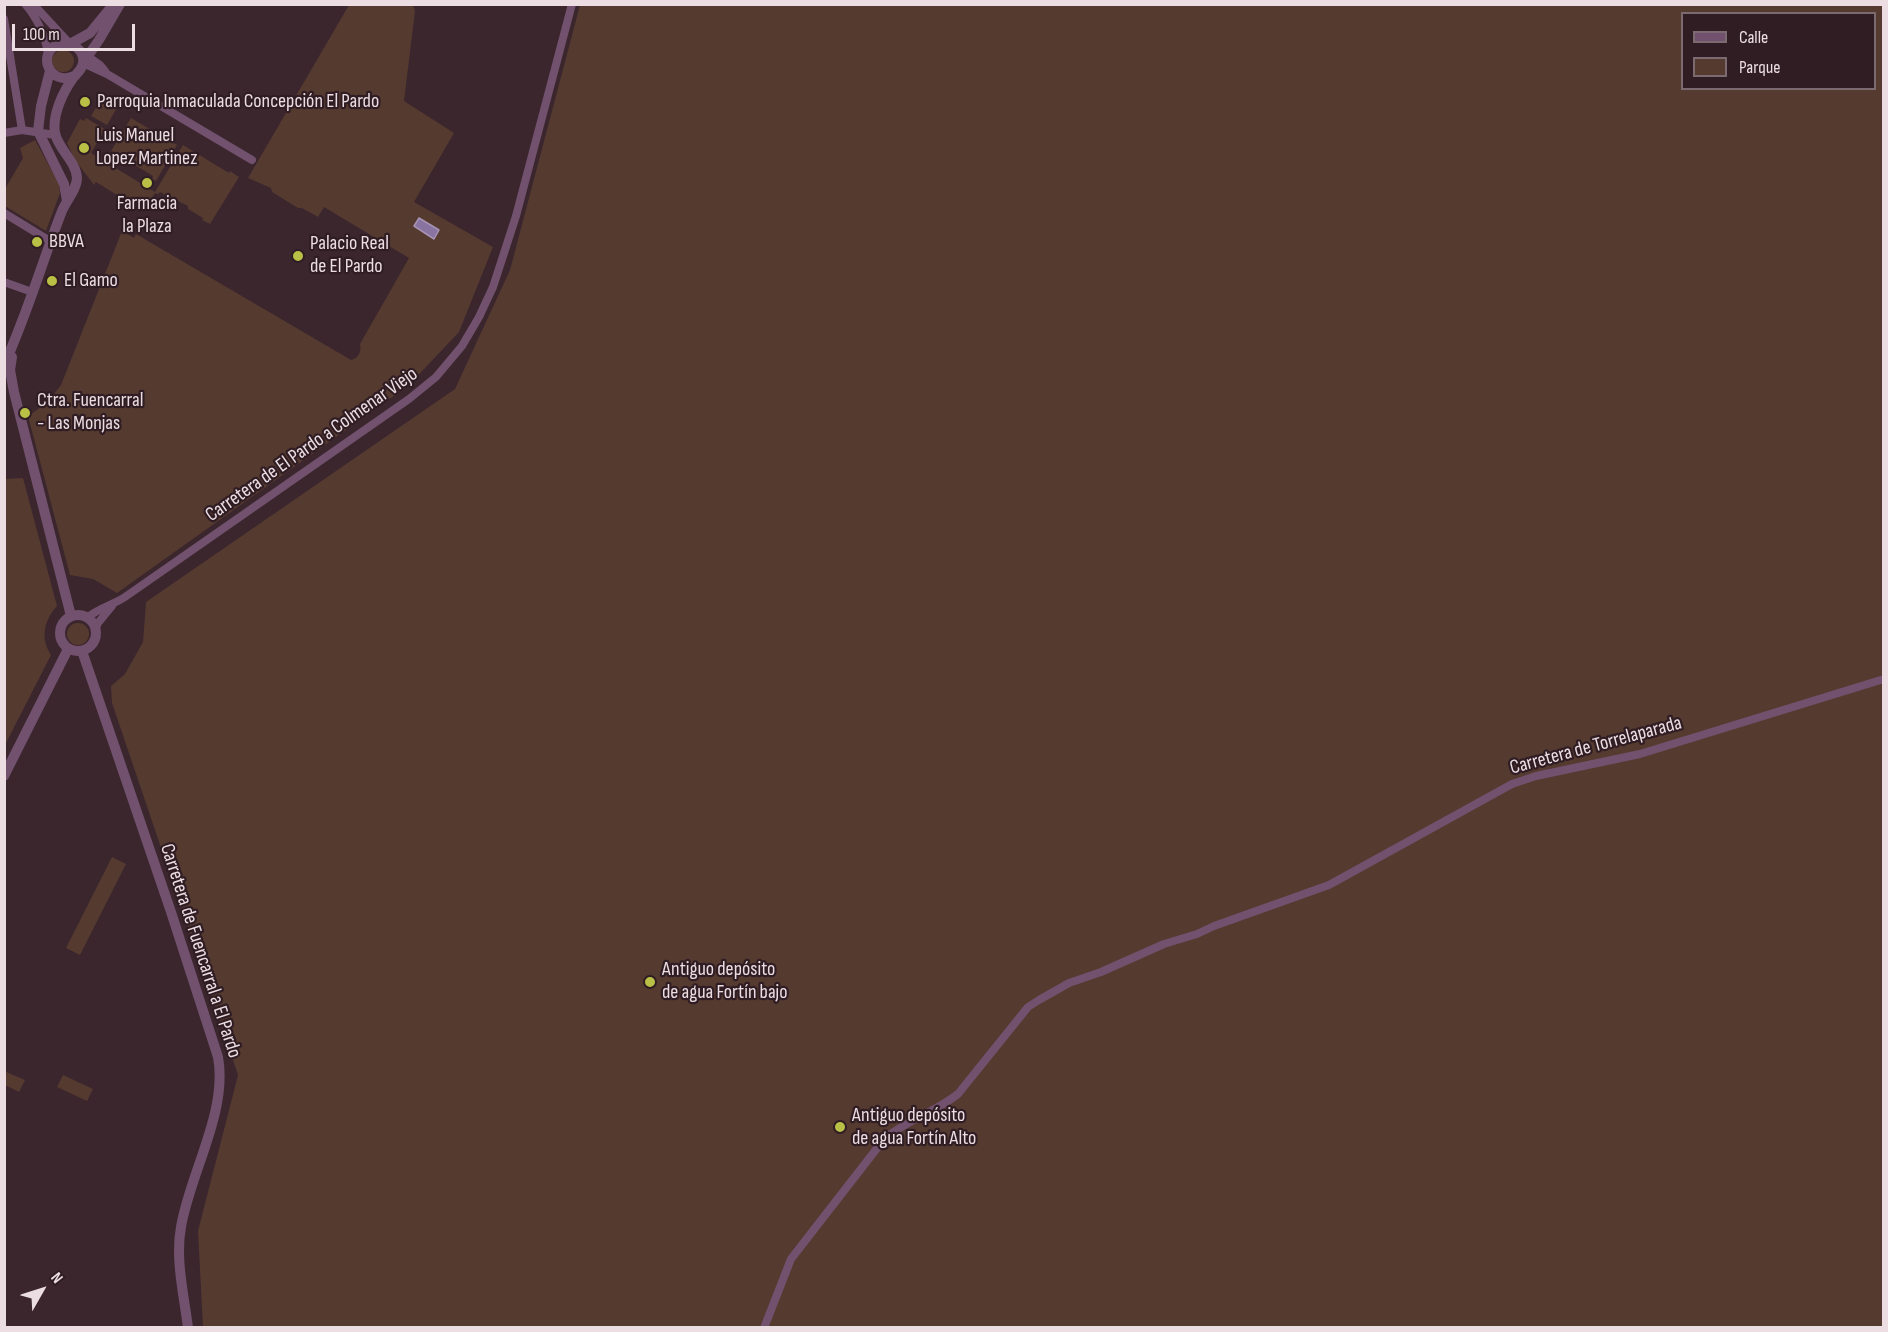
<!DOCTYPE html>
<html>
<head>
<meta charset="utf-8">
<style>
	body { margin:0 }
	#map { position:relative; width:1888px; height:1332px; overflow:hidden; background:#3b262e; font-family:"Sofia Sans Condensed",sans-serif }
	canvas { display:block }
	.frame { position:absolute; inset:0; border:6px solid #ebdde2; pointer-events:none }
	.legend { position:absolute; left:1681px; top:12px; width:195px; height:78px; box-sizing:border-box; background:#301d24; border:2px solid #7b6a70; margin:0; padding:8px 10px; list-style:none; font-size:18px; color:#ebdde2 }
	.legend li { display:flex; align-items:center; gap:12px; height:30px }
	.legend b { width:30px; border:2px solid #7b6a70 }
	.north { position:absolute; left:12px; top:1260px; width:60px; height:60px; -webkit-text-stroke:4px #301d24; paint-order:stroke; rotate:51deg; font-size:16px; font-weight:700; line-height:24px; text-align:center; color:#ebdde2 }
	.north::after { content:''; display:block; margin:auto; width:21px; height:27px; background:#ebdde2; clip-path:polygon(50% 0,100% 100%,50% 72%,0 100%) }
	.scale { position:absolute; left:12px; top:24px; width:123px; height:27px; box-sizing:border-box; border:3px solid #ebdde2; border-top:0; padding-left:8px; font-size:18px; line-height:21px; white-space:nowrap; color:#ebdde2; -webkit-text-stroke:4px #301d24; paint-order:stroke }
</style>
</head>
<body>
<div id="map">
<canvas width="1888" height="1332"></canvas>
<div class="frame"></div>
<ul class="legend">
<li><b style="height:8px;background:#71516d"></b>Calle</li>
<li><b style="height:16px;background:#553a30"></b>Parque</li>
</ul>
<div class="north">N</div>
<div class="scale">100 m</div>
</div>
<script>
const ctx = document.querySelector('canvas').getContext('2d');
ctx.lineJoin = 'round';
function paint(path, color) {
  ctx.fillStyle = color;
  ctx.fill(path, 'evenodd');
}
function trace(path, color, width, dash) {
  ctx.strokeStyle = color;
  ctx.lineWidth = width;
  ctx.lineCap = dash ? 'butt' : 'round';
  ctx.setLineDash(dash || []);
  ctx.stroke(path);
}
function label(font, color, halo, rows, align = 'center') {
  ctx.font = font + ' "Sofia Sans Condensed",sans-serif';
  ctx.lineWidth = 4.5;
  ctx.setLineDash([]);
  ctx.textBaseline = 'middle';
  ctx.strokeStyle = halo;
  ctx.fillStyle = color;
  for (const [text, x, y, turn = 0] of rows) {
    ctx.save();
    ctx.translate(x, y);
    ctx.rotate((+turn || 0) * Math.PI / 180);
    ctx.textAlign = isNaN(turn) ? turn : align;
    if (halo) ctx.strokeText(text, 0, 0);
    ctx.fillText(text, 0, 0);
    ctx.restore();
  }
}
paint(new Path2D(`
	M 349,5 L 413,5 L 415,11 L 404,101 L 454,133 L 414,202 L 493,247 L 459,332 L 409,385 L 117,593 L 93,579 L 70,575 L 28,416 L 47,403 L 61,385 L 122,231 L 134,238 L 136,234 L 351,360 C 358,359 362,351 360,344 L 409,258 L 324,207 L 318,217 L 302,208 L 298,208 L 272,192 L 271,188 L 248,178 Z
	M 580,5 L 1883,5 L 1883,1327 L 203,1327 L 198,1231 L 238,1075 L 112,703 L 111,686 L 125,674 L 143,642 L 146,602 L 455,389 L 510,270 ZM 1682,14 L 1874,14 L 1874,88 L 1682,88 Z
	M52 61a11 11 0 1 1 22 0a11 11 0 1 1-22 0Z
	M 103,96 L 118,106 L 107,125 L 91,116 Z
	M 86,118 L 105,129 L 91,153 L 155,192 L 183,145 L 229,173 L 230,171 L 239,177 L 210,224 L 202,220 L 203,218 L 188,209 L 188,206 L 160,192 L 158,194 L 155,193 L 143,211 L 96,182 L 94,185 L 75,160 L 67,143 L 80,119 L 84,121 Z
	M 131,118 L 177,145 L 156,181 L 152,179 L 153,176 L 111,151 Z
	M 35,140 L 59,184 L 60,193 L 46,231 L 5,206 L 5,189 L 23,158 L 20,148 Z
	M 23,478 L 57,606 C 44,620 40,638 51,655 L 5,745 L 5,479 Z
	M67 634a11 11 0 1 1 22 0a11 11 0 1 1-22 0Z
	M 112,857 L 126,864 L 80,955 L 66,948 Z
	M 4,1071 L 25,1080 L 19,1092 L 5,1085 Z
	M 63,1075 L 93,1089 L 87,1101 L 57,1087 Z`), '#553a30');
const water = new Path2D(`
	M 419,218 L 439,230 L 434,239 L 414,226 Z`);
paint(water, '#8973a0');
trace(water, '#a693b4', 1.5);
trace(new Path2D(`
	M 25,4 C 38,19 45,35 48,54
	M 33,4 L 70,44
	M 4,19 L 22,130
	M 83,53 L 100,65 L 105,71
	M 83,63 L 107,74 L 252,160
	M 4,133 L 22,130 L 55,135
	M 4,213 L 50,241
	M 4,282 L 32,292
	M 87,618 C 98,608 113,605 125,597 L 409,399 L 436,377 L 462,346 L 479,317 L 493,287 L 516,216 L 572,4
	M 95,630 L 98,623 L 112,606
	M 764,1328 L 791,1259 L 885,1138 C 908,1120 935,1112 958,1094 L 1028,1007 L 1039,1000 L 1069,983 L 1101,972 L 1164,944 L 1197,934 L 1214,926 L 1329,885 L 1512,784 L 1536,776 L 1640,754 L 1884,679`), '#71516d', 8);
trace(new Path2D(`
	M 70,44 L 90,33 L 113,5
	M 83,63 L 99,40 L 120,4
	M 50,71 L 41,106 L 38,131 L 64,184 L 67,201
	M 12,357 L 10,370 L 14,392 L 71,616
	M 4,365 C 27,315 42,262 62,211 C 66,201 77,189 77,178 C 76,161 58,149 55,133 C 52,115 63,92 73,78 C 77,73 82,70 83,63 C 85,50 71,40 59,44 C 36,52 49,87 74,76
	M60 633a18 18 0 1 1 36 0a18 18 0 1 1-36 0Z
	M 82,651 L 171,912 L 218,1057 C 228,1112 190,1173 181,1227 C 175,1259 184,1295 188,1328
	M 4,776 L 68,649`), '#71516d', 10);
for (const [x, y, r, color] of [
	[85,102,6,"#bac046"],
	[84,148,6,"#bac046"],
	[147,183,6,"#bac046"],
	[37,242,6,"#bac046"],
	[298,256,6,"#bac046"],
	[52,281,6,"#bac046"],
	[25,413,6,"#bac046"],
	[650,982,6,"#bac046"],
	[840,1127,6,"#bac046"]
]) {
  const dot = new Path2D();
  dot.arc(x, y, r, 0, 2 * Math.PI);
  ctx.fillStyle = color;
  ctx.fill(dot);
  trace(dot, '#301d24', 2);
}
label('20px', '#ebdde2', '#301d24', [
	["Parroquia Inmaculada Concepción El Pardo",97,102],
	["Luis Manuel",96,136],
	["Lopez Martinez",96,159],
	["Farmacia",147,204,"center"],
	["la Plaza",147,227,"center"],
	["BBVA",49,242],
	["Palacio Real",310,244],
	["de El Pardo",310,267],
	["El Gamo",64,281],
	["Ctra. Fuencarral",37,401],
	["- Las Monjas",37,424],
	["Antiguo depósito",662,970],
	["de agua Fortín bajo",662,993],
	["Antiguo depósito",852,1116],
	["de agua Fortín Alto",852,1139]
], 'left');
label('20px', '#ebdde2', '#301d24', [
	["Carretera de El Pardo a Colmenar Viejo",312,445,-35],
	["Carretera de Torrelaparada",1596,746,-15],
	["Carretera de Fuencarral a El Pardo",200,951,72]
]);
</script>
</body>
</html>
